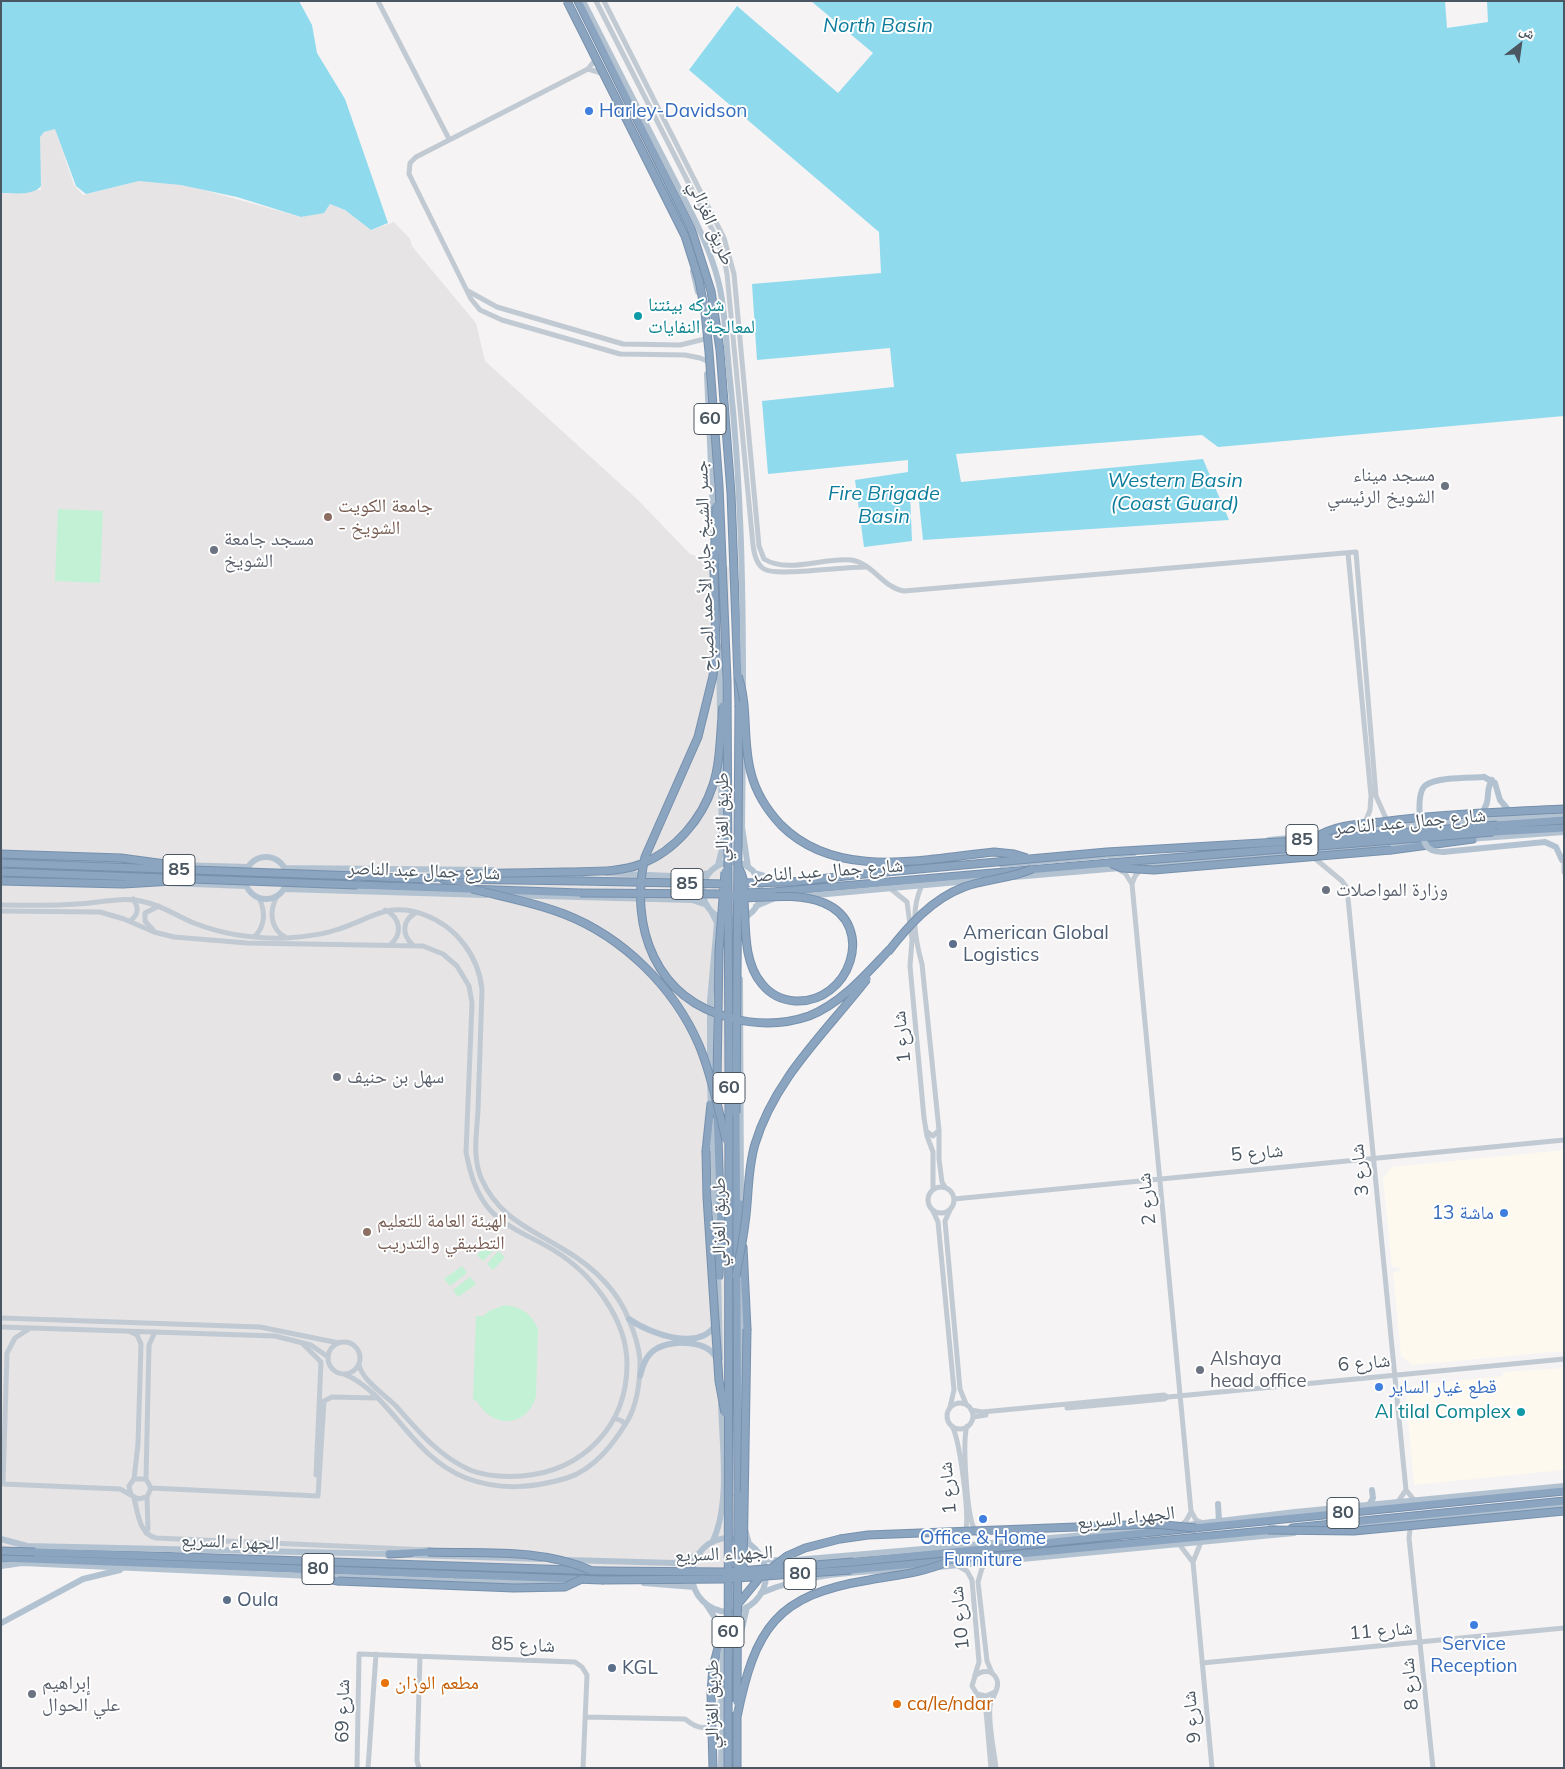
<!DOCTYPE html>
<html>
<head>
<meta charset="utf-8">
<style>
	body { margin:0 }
	#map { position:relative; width:1565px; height:1769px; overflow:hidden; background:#f5f3f3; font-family:Mulish,"Noto Naskh Arabic",sans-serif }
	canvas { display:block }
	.frame { position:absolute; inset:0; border:2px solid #4a5661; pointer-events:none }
	.north { position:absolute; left:1495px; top:20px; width:50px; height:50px; -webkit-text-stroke:4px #fff; paint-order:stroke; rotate:30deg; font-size:14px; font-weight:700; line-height:20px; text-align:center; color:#4a5661 }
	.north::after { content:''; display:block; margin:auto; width:18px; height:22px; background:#4a5661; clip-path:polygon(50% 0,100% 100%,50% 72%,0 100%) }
</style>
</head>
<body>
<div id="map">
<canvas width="1565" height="1769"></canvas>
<div class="frame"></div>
<div class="north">ش</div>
</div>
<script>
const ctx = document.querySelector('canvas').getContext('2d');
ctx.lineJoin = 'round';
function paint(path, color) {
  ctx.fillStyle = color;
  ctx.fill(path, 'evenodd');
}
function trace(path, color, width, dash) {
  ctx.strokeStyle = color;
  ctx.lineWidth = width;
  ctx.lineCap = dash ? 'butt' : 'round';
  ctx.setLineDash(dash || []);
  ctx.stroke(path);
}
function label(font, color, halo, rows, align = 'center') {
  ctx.font = font + ' Mulish,"Noto Naskh Arabic",sans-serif';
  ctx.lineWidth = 4;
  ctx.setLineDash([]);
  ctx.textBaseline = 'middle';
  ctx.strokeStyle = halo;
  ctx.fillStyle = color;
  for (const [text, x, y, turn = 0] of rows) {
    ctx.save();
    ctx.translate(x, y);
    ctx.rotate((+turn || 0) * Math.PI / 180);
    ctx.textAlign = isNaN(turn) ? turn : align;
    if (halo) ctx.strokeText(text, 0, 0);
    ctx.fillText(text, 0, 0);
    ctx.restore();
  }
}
paint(new Path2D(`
	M 1564,1150 L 1564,1351 L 1412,1365 L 1401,1356 L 1393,1272 L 1400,1271 L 1399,1267 L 1392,1267 L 1383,1178 L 1392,1167 Z
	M 1564,1368 L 1564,1470 L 1414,1485 L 1406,1396 L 1414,1385 L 1503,1376 L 1503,1372 Z`), '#fdf9ef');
paint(new Path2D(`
	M 55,128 L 74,185 L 83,195 L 142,180 L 182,184 L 301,217 L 324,212 L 330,204 L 345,210 L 371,230 L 394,222 L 410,239 L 412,246 L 420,256 L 476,323 L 485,361 L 637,499 L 690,554 L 729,567 L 733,888 L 734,1575 L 582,1580 L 1,1555 L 1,191 L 41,190 L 38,135 Z`), '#e6e4e5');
paint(new Path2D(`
	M 58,509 L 103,511 L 100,583 L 55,581 Z
	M 488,1243 L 495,1249 L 483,1261 L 477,1255 Z
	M 498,1251 L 505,1257 L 493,1270 L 487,1264 Z
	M 462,1266 L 467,1273 L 450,1286 L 444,1279 Z
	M 470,1277 L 476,1284 L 458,1297 L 453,1290 Z
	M 505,1305 C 521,1307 531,1313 538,1329 L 536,1396 C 527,1428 492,1429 477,1401 L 473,1400 L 476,1316 L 483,1316 L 489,1311 Z`), '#c3f1d5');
paint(new Path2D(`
	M 1,1 L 299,1 L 312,25 L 317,53 L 345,99 L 388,223 L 371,230 L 345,210 L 330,204 L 324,213 L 301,217 L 237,197 L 181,185 L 139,181 L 86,194 L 76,186 L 55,129 L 44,132 L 40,137 L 41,186 C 34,196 13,193 1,193 Z
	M 811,1 L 1445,1 L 1447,28 L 1488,22 L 1487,1 L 1564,1 L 1564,416 L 1218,447 L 1202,435 L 956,454 L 961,482 L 1203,459 L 1229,520 L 923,540 L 918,492 L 910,493 L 912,541 L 864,547 L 855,480 L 908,472 L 908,460 L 768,474 L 762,401 L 894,387 L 890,348 L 757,360 L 752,284 L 881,273 L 879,232 L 689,70 L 737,6 L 838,93 L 873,53 Z`), '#90daee');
const highway = new Path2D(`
	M 578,1 L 691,228 L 711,291 L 720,350 L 731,493 L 739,705
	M 1497,825 L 1564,820
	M 1493,832 L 1564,828
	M 1391,850 L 1473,839
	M 357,876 L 427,879
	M 443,879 L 581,881
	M 792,882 L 864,874
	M 357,885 L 580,893
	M 772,892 L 1109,863
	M 717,1110 L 721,1227 L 719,1276
	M 736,1113 L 738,1494
	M 706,1151 L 711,1104
	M 741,1204 L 742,1231
	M 743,1247 L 747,1329
	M 1292,1528 L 1564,1501
	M 35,1552 L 602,1571
	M 389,1554 L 428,1552
	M 787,1556 L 805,1548 L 840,1539
	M 1,1558 L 602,1580
	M 853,1562 L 1564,1491
	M 851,1570 L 1274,1530
	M 307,1575 L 338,1581
	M 711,1692 L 713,1667 L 721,1636`);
trace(highway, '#7690ad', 9);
trace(new Path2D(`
	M 378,1 L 449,139
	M 596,1 L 713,231 L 724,258 L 727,274 L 753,545 C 754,554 756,564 764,569 C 776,577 848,566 867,567
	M 604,1 L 724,238 L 734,274 L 759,546 L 764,559 C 788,574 824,557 851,560 C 873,563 883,588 904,591 L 1356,552 L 1376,796 L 1388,823
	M 595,60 L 588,69 L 416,157 L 410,163 L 409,174 L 471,299 L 480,310 L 502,320 L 620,354 L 685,355 L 700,358 L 707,361
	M 588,69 L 601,73
	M 468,291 L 497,307 L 623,344 L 680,345 L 705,339
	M 1348,553 L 1371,796 L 1370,810 L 1364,825
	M 1312,856 L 1342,881 L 1347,888 L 1406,1490 L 1397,1503
	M 1564,856 L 1564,872
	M 1118,869 L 1125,873 L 1132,884 L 1191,1511 L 1196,1520 L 1203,1523
	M 1132,884 L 1135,876 L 1142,868
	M 922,885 C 910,910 915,939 922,964 L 939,1130 L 939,1159 L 942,1182 L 945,1187
	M 891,889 L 907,902 L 912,940 L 910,966 L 924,1118 L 927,1136 L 933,1152 L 933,1189
	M 276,898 C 269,913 271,929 285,937
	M 1,905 C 27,905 52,906 77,904 C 99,903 123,896 145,902 C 163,906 177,916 194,923 C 224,935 254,939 287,938 C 304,937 322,935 339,929 C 373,918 388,901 425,915 C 457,927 479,957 482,990 C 481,1030 479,1070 478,1110 C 477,1133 472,1155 481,1178 C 499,1218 529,1228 563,1249 C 592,1266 617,1289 629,1320 C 635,1334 639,1346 640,1361 C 640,1381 638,1402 628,1420 C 614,1443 595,1469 567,1478 C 533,1488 500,1491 466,1478 C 410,1456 392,1394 344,1374
	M 385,910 C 400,917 403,933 391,944
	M 1,911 L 100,912 L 124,919 L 154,932 L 174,937 L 247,943 L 423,946 L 443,954 L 457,966 L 469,986 L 472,1003 L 466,1152 C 470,1173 476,1195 491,1211 C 509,1230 533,1237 555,1251 C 592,1274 627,1319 627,1364 C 627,1427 582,1471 522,1476 C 506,1477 485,1476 470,1470 C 439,1456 418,1431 396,1406 C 384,1394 363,1381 359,1365
	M 130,921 C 139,914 139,908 133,899
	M 153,930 L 145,921 L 145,913 L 159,906
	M 254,937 C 265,927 266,912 259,898
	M 412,944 C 401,934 403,919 416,913
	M 926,1131 L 933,1136 L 939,1130
	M928 1200a13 13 0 1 1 26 0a13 13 0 1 1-26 0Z
	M 954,1199 L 1564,1140
	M 932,1209 L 938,1222 L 954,1390 L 950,1407
	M 950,1210 L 945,1221 L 960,1389 L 966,1404
	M 1,1318 L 260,1327 L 339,1343
	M 1,1327 L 275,1336 L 311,1345 L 328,1357
	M 29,1329 L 15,1338 L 7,1353 L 3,1484 L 120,1489 L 131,1495
	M 131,1332 L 137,1335 L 141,1344 L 138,1444 L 134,1479
	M328 1358a16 16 0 1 1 32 0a16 16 0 1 1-32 0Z
	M 303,1344 L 321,1362 L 316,1475
	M947 1416a13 13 0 1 1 26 0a13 13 0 1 1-26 0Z
	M 1067,1408 L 1164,1399 L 1168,1397
	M 971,1410 L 982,1412 L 1164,1395 L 1168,1397 L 1564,1359
	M 973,1417 L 986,1415
	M 614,1418 L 622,1421 L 625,1425
	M 952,1426 C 960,1440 969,1513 966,1529 C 965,1536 962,1541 957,1546
	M 967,1426 C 962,1441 967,1511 973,1526 C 976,1534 982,1539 988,1543
	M 146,1479 L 149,1345 L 155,1332
	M 151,1488 L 318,1496 L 324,1401 L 332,1397 L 377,1398
	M 1406,1490 L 1415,1501
	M 134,1498 C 138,1513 139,1534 156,1538 L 430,1550
	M 1411,1522 L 1409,1538 L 1433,1768
	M 1180,1526 L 1186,1521 L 1191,1512
	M 146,1533 L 148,1529 L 147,1497 L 151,1488 L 146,1479 L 134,1479 L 129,1486 L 131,1495 L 138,1499 L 147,1497
	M 1201,1542 L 1193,1562 L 1212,1768
	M 1179,1544 L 1192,1561
	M 987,1563 L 982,1568 L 978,1582 L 987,1661 L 992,1673
	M 958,1566 L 967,1571 L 972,1580 L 979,1662 L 975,1675
	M 1202,1663 L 1564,1628
	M 995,1692 L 986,1696 L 977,1694 L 972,1686 L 975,1676 C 982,1670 993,1669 997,1680 C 1000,1688 992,1697 990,1706 C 988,1725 994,1749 996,1768
	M 977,1694 L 983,1702 L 986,1711 L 991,1768
	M 586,1717 L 685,1719 C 710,1739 714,1721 721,1699
	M 357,1768 L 359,1654 L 575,1662 L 582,1667 L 587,1675 L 583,1768
	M 368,1768 L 376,1654
	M 419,1768 L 417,1761 L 420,1656`), '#c1cad2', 5);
trace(new Path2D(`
	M 583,1 L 692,214 C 706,242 718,270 722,300 C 726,327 727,353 730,380 C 741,482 743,584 743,687
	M 693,271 L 698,292
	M 707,374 L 713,512
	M 719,647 L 720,714
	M 743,732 L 742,827 L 748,867
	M 1484,777 L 1495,783 L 1500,800 L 1511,813
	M 1480,815 C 1493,800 1484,792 1492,780
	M 1468,839 L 1564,832
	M 1269,840 L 1476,820 L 1564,815
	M 1443,852 L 1545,842 L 1556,847 L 1562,860
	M245 878a21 21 0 1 1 42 0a21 21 0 1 1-42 0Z
	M 1,858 L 139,863
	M703 891a29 29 0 1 1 58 0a29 29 0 1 1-58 0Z
	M 177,865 L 248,867
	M 718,865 L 722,849 L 721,762
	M 1002,865 L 1134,853
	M 285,868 L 493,870
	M 606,873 L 692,877 L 709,873
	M 754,873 L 778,880
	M 1014,877 L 1428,842
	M 167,883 L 246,886
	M 285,889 L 486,895
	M 506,895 L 692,900 L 707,905
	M 805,896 L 980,880
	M 756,906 L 775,898
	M 740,936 L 744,921 L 749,914
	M 740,979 L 741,1209
	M 710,1073 L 710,1001 L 717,923 L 711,911
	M 710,1083 L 711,1108
	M 712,1121 L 717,1246
	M 718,1271 L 720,1358
	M 741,1271 L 742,1439
	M 629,1319 C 650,1334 700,1352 716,1324
	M 640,1376 C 643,1365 646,1355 656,1349 C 672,1339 710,1340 717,1360
	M 1218,1504 L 1219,1521
	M 1369,1505 L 1373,1498 L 1372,1490
	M 1187,1525 L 1295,1512 L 1564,1486
	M 1341,1528 L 1564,1506
	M 745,1529 L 749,1544
	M692 1575a37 37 0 1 1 74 0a37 37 0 1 1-74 0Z
	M 1,1539 L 27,1546 L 393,1554
	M 712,1543 C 731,1504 722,1446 721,1403
	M 416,1555 L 541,1559
	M 762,1559 L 784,1561 L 1142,1530
	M 566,1560 L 674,1563 L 684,1561 L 700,1553
	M 1,1566 L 22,1563 L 312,1576
	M 938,1567 L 1294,1533
	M 325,1576 L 454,1581 L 574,1582
	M 644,1583 L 694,1587
	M 761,1593 C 812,1571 869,1572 923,1568
	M 706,1604 L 715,1618 L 723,1641 L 721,1768
	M 1,1623 L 83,1579 L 120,1570
	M 740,1637 L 747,1607`), '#b3c2d1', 6);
trace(highway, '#8ba5c1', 7);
const highwayBridge = new Path2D(`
	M 567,1 L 685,236 L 699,280 L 705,312 L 709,352 L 719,486 L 727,681 L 729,1075 L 728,1768
	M 716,506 L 714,571 L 716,648 L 713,676 L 698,737 L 645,857 C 629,928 656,999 731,1018 C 757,1025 783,1025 809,1016 C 842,1003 866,974 890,949
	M 738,676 C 749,707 742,741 751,773 C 756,793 767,810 781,825 C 837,881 924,859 994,852 L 1014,854 L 1027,858
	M 1315,838 C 1334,825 1359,824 1381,822 C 1442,814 1503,812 1564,809
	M 1,854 L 121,858 L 180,866
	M 1,863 L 357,876
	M 1109,863 L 1493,832
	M 1112,864 L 1122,868 L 1154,870 L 1391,850
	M 1,872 L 357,885
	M 864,874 L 1107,852 L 1313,840 L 1497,825
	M 422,879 C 470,872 518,873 566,872 C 590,871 618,873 641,864 C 675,851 702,819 713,785 C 721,760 720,732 723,706
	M 1,881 L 123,884 L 173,881
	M 581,881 L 727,884
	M 740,883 L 792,882
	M 472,889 C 503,897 534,902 564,914 C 623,937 674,987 699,1045 C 712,1076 718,1109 726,1140
	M 580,893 L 725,894
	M 743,893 L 772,892
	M 734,896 L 745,898 C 770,897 800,893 824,903 C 877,925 850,1004 795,1001 C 782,1000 770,994 762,984 C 743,962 746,927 744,900 C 744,888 745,877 738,867
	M 888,952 C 908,926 932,899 964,887 C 986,879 1009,879 1032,869
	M 717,1080 L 719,950 L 725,872
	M 736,1113 L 739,705
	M 706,1151 L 707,1197 L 719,1381 L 725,1413
	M 736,1276 C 739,1258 743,1241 745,1223 C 749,1197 747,1171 755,1144 C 775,1078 826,1032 867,979
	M 1268,1530 L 1354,1531 L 1564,1511
	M 840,1539 L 868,1535 L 1154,1524 L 1196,1528
	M 1,1551 L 35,1552
	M 428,1552 C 481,1554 541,1548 590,1570
	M 743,1570 L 747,1329
	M 602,1571 L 726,1572 L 853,1562
	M 602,1580 L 723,1579 L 851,1570
	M 338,1581 L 514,1588 L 565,1587 L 582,1579
	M 738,1604 L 761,1576 L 787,1556
	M 721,1636 L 726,1624
	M 711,1692 L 713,1768
	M 737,1702 L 738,1494
	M 737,1717 C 755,1628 776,1595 869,1580 C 896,1575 922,1573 947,1562
	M 737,1768 L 737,1712`);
trace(highwayBridge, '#7690ad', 9, []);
trace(new Path2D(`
	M 1443,852 C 1436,852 1429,851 1426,845 C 1420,835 1415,792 1426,785 C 1438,777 1469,778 1484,777`), '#b3c2d1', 6);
trace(highwayBridge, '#8ba5c1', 7);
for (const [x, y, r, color] of [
	[589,111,5,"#3f7fe0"],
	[638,316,5,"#0f9aa8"],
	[1445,486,5,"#6b7280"],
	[328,517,5,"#8d6e63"],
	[214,550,5,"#6b7280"],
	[1326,890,5,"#6b7280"],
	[953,944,5,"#5c6f8a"],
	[337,1077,5,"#6b7280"],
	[1504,1213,5,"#3f7fe0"],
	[367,1232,5,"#8d6e63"],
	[1200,1370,5,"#6b7280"],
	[1379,1387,5,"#3f7fe0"],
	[1521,1412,5,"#0f9aa8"],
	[983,1519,5,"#3f7fe0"],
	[227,1600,5,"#5c6f8a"],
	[1474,1625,5,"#3f7fe0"],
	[612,1668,5,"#5c6f8a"],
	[385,1683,5,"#e8710a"],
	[32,1694,5,"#6b7280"],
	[897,1704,5,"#e8710a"]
]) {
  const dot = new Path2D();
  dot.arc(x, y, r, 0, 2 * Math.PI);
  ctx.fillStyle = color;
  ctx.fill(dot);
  trace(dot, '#fff', 2);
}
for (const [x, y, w] of [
	[710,419,32],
	[1302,840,32],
	[179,870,32],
	[687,884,32],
	[729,1088,32],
	[1343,1513,32],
	[318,1569,32],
	[800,1574,32],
	[728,1632,32]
]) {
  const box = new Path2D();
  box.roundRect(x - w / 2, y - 15.5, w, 31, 4);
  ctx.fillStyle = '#fff';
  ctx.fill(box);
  trace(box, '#4a5661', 1);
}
label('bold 18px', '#4a5661', null, [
	["60",710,419],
	["85",1302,840],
	["85",179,870],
	["85",687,884],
	["60",729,1088],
	["80",1343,1513],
	["80",318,1569],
	["80",800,1574],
	["60",728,1632]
]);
label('19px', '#366cbe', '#fff', [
	["Harley-Davidson",599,111],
	["ماشة 13",1494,1213,"right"],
	["قطع غيار الساير",1389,1387],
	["Office & Home",983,1538,"center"],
	["Furniture",983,1560,"center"],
	["Service",1474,1644,"center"],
	["Reception",1474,1666,"center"]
], 'left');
label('19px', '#4a5661', '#fff', [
	["طريق الغزالي",711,223,67],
	["جسر الشيخ جابر الأحمد الصباح",705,566,-92],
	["طريق الغزالي",722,817,-90],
	["شارع جمال عبد الناصر",1410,822,-5],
	["شارع جمال عبد الناصر",424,871,2],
	["شارع جمال عبد الناصر",827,871,-4],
	["شارع 1",902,1037,-96],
	["شارع 5",1257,1153,-5],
	["شارع 3",1360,1170,-96],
	["شارع 2",1147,1199,-96],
	["طريق الغزالي",719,1222,-90],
	["شارع 6",1364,1363,-5],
	["شارع 1",948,1488,-95],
	["الجهراء السريع",1126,1518,-6],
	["الجهراء السريع",230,1542,2],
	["الجهراء السريع",724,1554,-2],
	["شارع 10",960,1618,-96],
	["شارع 11",1381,1631,-5],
	["شارع 85",523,1645,2],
	["شارع 8",1410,1684,-95],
	["طريق الغزالي",712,1704,-90],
	["شارع 69",343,1711,-89],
	["شارع 9",1192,1717,-96]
]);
label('19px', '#0d838f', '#fff', [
	["شركه بيئتنا",648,305],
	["لمعالجة النفايات",648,327],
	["Al tilal Complex",1511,1412,"right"]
], 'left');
label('19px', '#5b616d', '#fff', [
	["مسجد ميناء",1435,475,"right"],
	["الشويخ الرئيسي",1435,497,"right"],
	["مسجد جامعة",224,539],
	["الشويخ",224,561],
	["وزارة المواصلات",1336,890],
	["سهل بن حنيف",347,1077],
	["Alshaya",1210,1359],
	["head office",1210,1381],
	["إبراهيم",42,1683],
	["علي الحوال",42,1705]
], 'left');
label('19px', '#785e54', '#fff', [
	["جامعة الكويت",338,506],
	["- الشويخ",338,528],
	["الهيئة العامة للتعليم",377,1221],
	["التطبيقي والتدريب",377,1243]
], 'left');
label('19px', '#4e5e75', '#fff', [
	["American Global",963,933],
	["Logistics",963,955],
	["Oula",237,1600],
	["KGL",622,1668]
], 'left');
label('19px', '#c56008', '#fff', [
	["مطعم الوزان",395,1683],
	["ca/le/ndar",907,1704]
], 'left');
label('italic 20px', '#0c7c9b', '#fff', [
	["North Basin",878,26],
	["Western Basin",1175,481],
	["(Coast Guard)",1175,504],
	["Fire Brigade",884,494],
	["Basin",884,517]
]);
</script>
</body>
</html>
